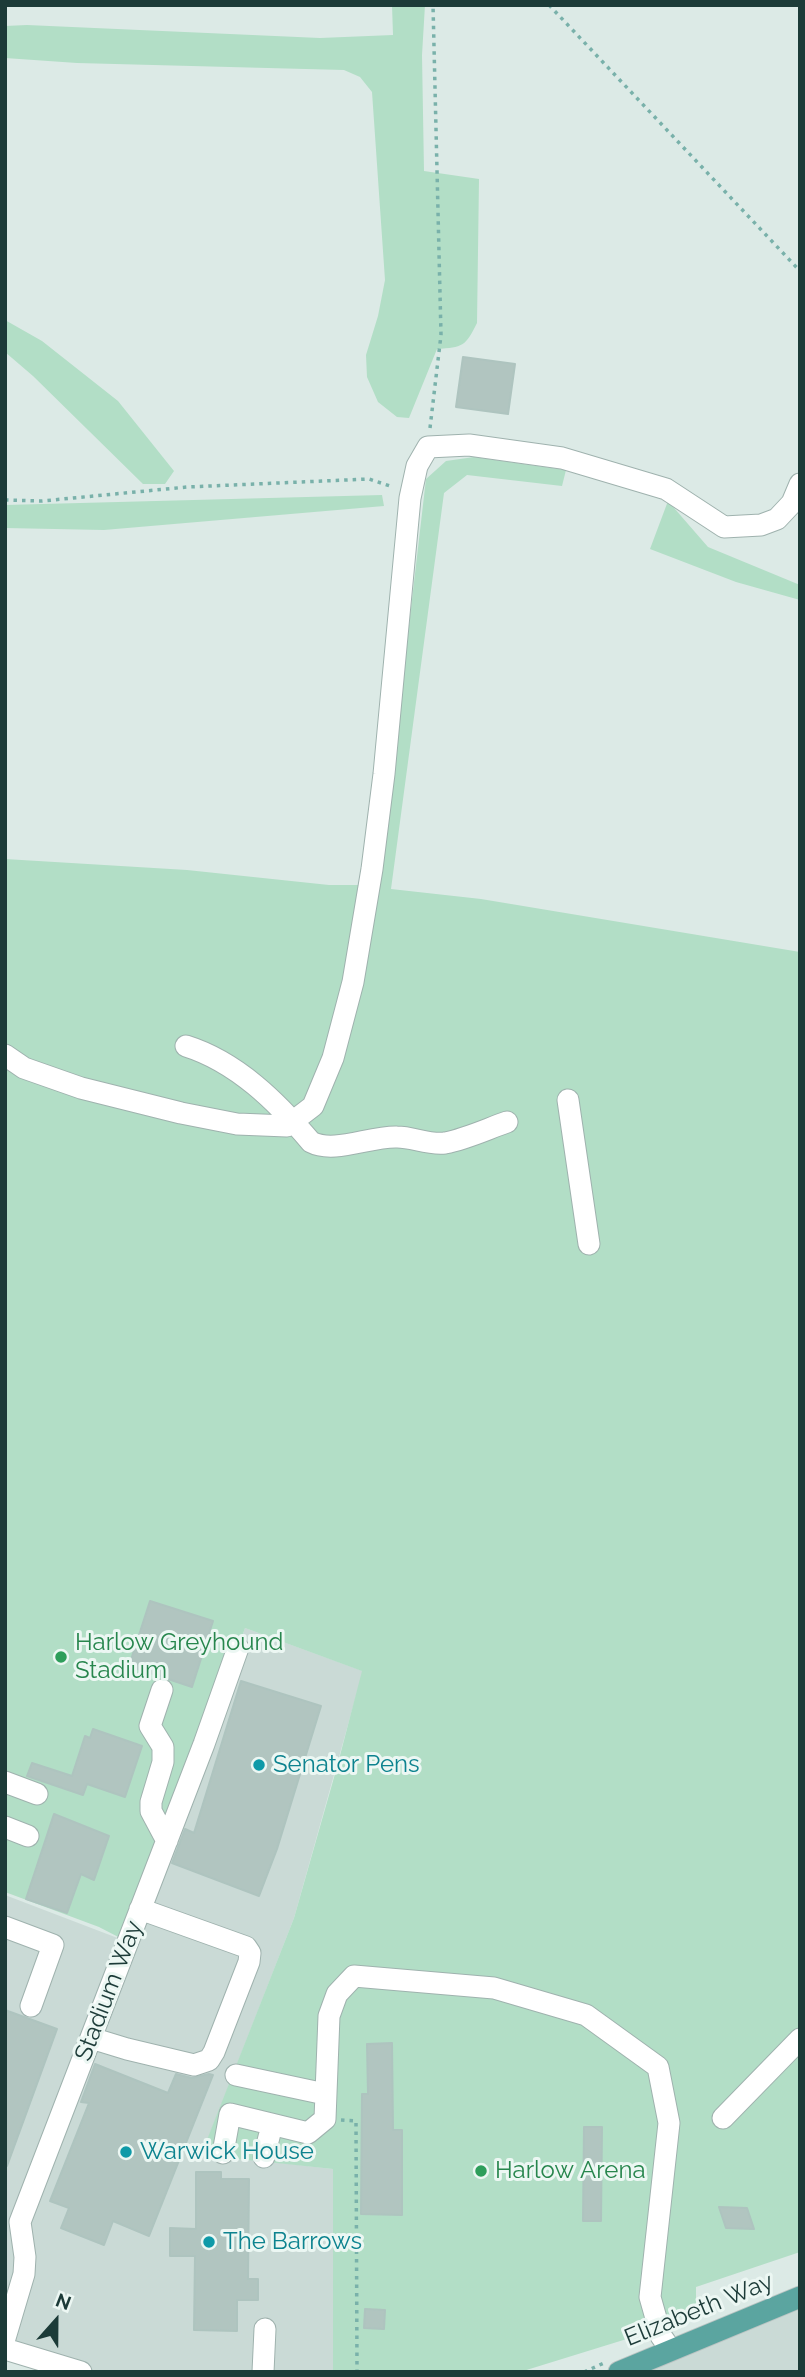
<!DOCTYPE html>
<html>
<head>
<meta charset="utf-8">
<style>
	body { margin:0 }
	#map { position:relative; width:805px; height:2377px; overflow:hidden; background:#dceae6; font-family:Raleway,sans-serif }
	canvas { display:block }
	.frame { position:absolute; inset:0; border:7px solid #1c3b38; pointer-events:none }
	.north { position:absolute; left:21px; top:2286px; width:70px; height:70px; -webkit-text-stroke:5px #ecf7f3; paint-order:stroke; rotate:21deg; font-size:19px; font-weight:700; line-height:28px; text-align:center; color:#1c3b38 }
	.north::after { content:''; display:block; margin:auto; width:24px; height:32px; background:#1c3b38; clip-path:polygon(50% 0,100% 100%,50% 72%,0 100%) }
</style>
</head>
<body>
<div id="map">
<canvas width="805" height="2377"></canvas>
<div class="frame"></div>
<div class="north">N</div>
</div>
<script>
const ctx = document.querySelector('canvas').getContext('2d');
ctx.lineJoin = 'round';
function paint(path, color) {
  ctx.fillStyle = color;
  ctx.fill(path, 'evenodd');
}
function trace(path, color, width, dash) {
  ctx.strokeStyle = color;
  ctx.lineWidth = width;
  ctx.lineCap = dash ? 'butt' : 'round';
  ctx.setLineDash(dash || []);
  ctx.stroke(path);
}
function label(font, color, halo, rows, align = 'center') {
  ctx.font = font + ' Raleway,sans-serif';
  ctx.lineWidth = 6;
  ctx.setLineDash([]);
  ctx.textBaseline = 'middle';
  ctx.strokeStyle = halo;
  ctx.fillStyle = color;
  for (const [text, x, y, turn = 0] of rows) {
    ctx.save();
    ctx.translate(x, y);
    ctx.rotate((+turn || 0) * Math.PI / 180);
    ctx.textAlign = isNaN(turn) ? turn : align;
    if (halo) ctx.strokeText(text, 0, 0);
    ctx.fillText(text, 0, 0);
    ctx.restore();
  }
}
paint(new Path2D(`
	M 245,1628 L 363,1671 L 294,1918 L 202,2154 L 333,2169 L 333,2372 L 91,2372 L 5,2349 L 5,1895 L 128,1942 L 207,1737 Z
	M 800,2306 L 800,2372 L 644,2372 Z`), '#cadad6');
paint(new Path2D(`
	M 392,5 L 425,5 L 422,55 L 424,171 L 479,179 L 477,323 C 465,347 463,347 437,349 L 409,418 L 397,417 L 378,402 L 367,377 L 366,355 L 378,316 L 385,280 L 372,92 L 360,77 L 344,70 L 77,63 L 5,58 L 5,26 L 27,25 L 320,38 L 393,35 Z
	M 5,320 L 42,341 L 118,401 L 174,471 L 165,484 L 143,484 L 33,376 L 5,352 Z
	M 474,457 L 566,470 L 562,486 L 467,475 L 444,493 L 391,889 L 481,899 L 800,952 L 800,2252 L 696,2287 L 696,2308 L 659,2329 L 520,2372 L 333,2372 L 333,2169 L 201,2155 L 294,1918 L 337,1767 L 362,1671 L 245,1628 L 207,1737 L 128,1942 L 99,1927 L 5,1892 L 5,859 L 187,870 L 329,885 L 359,885 L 380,750 L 395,746 L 426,479 L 446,461 Z
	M 382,495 L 384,506 L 104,530 L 5,528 L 5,505 Z
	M 668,501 L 708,547 L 800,585 L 800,600 L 736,582 L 650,549 Z`), '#b2dec6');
const building = new Path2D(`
	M 463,357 L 515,364 L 508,414 L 456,407 Z
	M 150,1601 L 213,1621 L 192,1687 L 129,1666 Z
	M 241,1681 L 321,1706 L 277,1849 L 259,1896 L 172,1863 L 185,1829 L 194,1833 Z
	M 93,1729 L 142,1746 L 125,1797 L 87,1784 L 83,1795 L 27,1776 L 32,1763 L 72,1776 L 85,1736 L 90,1738 Z
	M 54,1814 L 109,1836 L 94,1880 L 81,1874 L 67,1913 L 26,1899 Z
	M 5,2010 L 57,2029 L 7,2166 L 5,2166 Z
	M 392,2043 L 393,2130 L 402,2130 L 402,2215 L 361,2214 L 362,2094 L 368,2094 L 367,2044 Z
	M 95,2064 L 168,2093 L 176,2074 L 192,2078 L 209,2074 L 213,2075 L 149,2236 L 113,2221 L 104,2245 L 61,2228 L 69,2208 L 50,2201 L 89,2103 L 81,2102 Z
	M 584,2127 L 602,2127 L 601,2221 L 583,2221 Z
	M 196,2172 L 221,2172 L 221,2179 L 249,2179 L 248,2279 L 258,2279 L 258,2300 L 237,2300 L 237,2331 L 194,2330 L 195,2256 L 170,2256 L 170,2228 L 196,2229 Z
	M 719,2207 L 747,2208 L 754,2229 L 726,2228 Z
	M 365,2309 L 385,2310 L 384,2329 L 364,2328 Z`);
paint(building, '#b1c5c0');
trace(building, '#aec4bf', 2);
const minor = new Path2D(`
	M 186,1046 C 237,1062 277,1102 311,1142 C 334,1154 370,1136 397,1137 C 413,1137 428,1145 445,1143 C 466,1139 487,1129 507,1122
	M 5,1055 L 24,1068 L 81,1088 L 181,1113 L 237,1124 L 287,1126 L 313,1106 L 333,1058 L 353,982 L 372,869 L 384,774 L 410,498 L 417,466 L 428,447 L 469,445 L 562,458 L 666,489 L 724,527 L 761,525 L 777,519 L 792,503 L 800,484
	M 568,1100 L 589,1244
	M 162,1690 L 150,1726 L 163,1747 L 163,1762 L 151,1802 L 151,1811 L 167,1841
	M 5,1782 L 37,1794
	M 5,1827 L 28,1836
	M 5,1927 L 53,1945 L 31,2006
	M 91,2038 L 127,2049 L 194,2065 L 209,2060 L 214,2052 L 249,1962 L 250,1953 L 246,1947 L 140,1909
	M 236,2075 L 325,2094
	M 723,2118 L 800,2039
	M 223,2153 L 230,2114 L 308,2133 L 325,2119 L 329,2016 L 337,1994 L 354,1976 L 494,1988 L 586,2015 L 658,2067 L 669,2123 L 650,2297 L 661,2336 L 671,2350
	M 264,2157 L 272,2125
	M 5,2338 L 24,2274 L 25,2257 L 20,2222 L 204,1744 L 238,1648
	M 5,2349 L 81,2372
	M 263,2372 L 265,2329`);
const major = new Path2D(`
	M 619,2372 L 800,2297`);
trace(minor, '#9fb2ae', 23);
trace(major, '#bbc4c3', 23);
trace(new Path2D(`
	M 549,5 L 800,271
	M 430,428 L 441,335 L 433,5
	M 5,500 L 42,501 L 187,487 L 369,479 L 393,487
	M 341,2120 L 356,2121 L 357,2372
	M 584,2372 L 604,2363`), '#79b1aa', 3.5, [3.5, 5]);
trace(minor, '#fff', 21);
trace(major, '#5ba5a0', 21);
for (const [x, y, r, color] of [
	[61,1657,7,"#2e9e5b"],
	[259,1765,7,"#0f9aa8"],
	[126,2152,7,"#0f9aa8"],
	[481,2171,7,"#2e9e5b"],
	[209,2242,7,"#0f9aa8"]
]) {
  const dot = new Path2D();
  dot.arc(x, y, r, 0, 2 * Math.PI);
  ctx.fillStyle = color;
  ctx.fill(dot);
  trace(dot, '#ecf7f3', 2.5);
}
label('24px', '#27864d', '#ecf7f3', [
	["Harlow Greyhound",75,1643],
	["Stadium",75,1671],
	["Harlow Arena",495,2171]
], 'left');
label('24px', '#0d838f', '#ecf7f3', [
	["Senator Pens",273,1765],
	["Warwick House",140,2152],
	["The Barrows",223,2242]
], 'left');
label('24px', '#1c3b38', '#ecf7f3', [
	["Stadium Way",109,1991,-69],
	["Elizabeth Way",699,2310,-22]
]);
</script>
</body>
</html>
